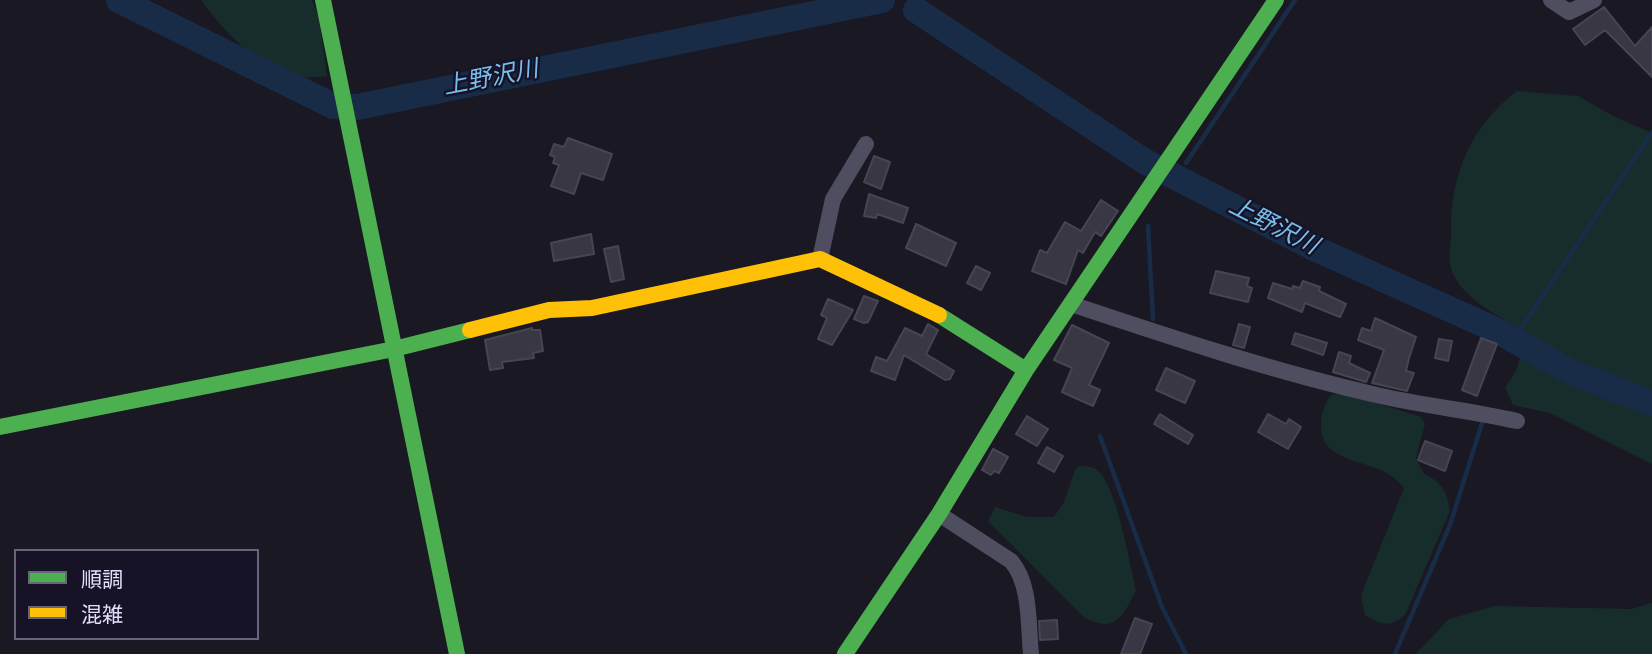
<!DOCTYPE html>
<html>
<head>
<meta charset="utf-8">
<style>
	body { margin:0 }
	#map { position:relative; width:1652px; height:654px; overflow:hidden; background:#1a1822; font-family:"Roboto Condensed","Noto Sans JP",sans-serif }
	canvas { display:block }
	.legend { position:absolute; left:14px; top:549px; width:245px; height:91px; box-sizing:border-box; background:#161327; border:2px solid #67647b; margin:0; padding:9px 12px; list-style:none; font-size:21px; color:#e0defa }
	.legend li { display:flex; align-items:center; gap:14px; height:35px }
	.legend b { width:35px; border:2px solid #67647b }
</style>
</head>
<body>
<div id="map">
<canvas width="1652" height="654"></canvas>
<ul class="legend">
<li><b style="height:9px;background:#4caf50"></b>順調</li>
<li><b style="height:9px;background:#ffc107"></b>混雑</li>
</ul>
</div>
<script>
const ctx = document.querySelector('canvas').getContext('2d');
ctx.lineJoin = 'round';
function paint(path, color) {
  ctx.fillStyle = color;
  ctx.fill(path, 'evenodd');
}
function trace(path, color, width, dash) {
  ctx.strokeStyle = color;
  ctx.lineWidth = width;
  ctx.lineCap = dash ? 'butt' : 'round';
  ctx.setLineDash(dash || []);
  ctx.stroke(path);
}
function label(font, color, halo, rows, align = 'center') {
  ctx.font = font + ' "Roboto Condensed","Noto Sans JP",sans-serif';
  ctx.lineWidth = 5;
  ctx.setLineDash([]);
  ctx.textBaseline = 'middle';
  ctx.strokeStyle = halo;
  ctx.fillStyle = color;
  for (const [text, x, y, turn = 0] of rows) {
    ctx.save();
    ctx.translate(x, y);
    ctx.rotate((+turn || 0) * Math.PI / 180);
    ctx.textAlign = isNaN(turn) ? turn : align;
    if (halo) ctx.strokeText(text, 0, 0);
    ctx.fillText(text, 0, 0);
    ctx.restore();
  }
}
paint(new Path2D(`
	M 201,0 L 312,0 L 319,18 L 327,76 C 275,86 229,39 201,0 Z
	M 1517,91 L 1578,96 L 1615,117 L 1652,133 L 1652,464 L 1550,413 L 1513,405 L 1505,388 L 1516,371 L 1527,333 C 1502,317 1460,299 1451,268 C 1448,258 1451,245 1451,235 C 1450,176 1469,128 1517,91 Z
	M 1345,393 L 1421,417 L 1425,424 L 1416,458 L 1424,474 C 1442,482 1447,491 1450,511 L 1405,615 C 1389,628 1382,625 1365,615 L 1361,595 L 1404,488 C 1384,462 1354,467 1332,450 C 1315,437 1320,409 1331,395 Z
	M 1078,466 C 1085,466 1093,466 1098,471 C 1117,487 1130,565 1136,590 C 1124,615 1116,634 1085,618 L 988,521 L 995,507 L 1027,517 L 1053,517 C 1069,502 1067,484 1078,466 Z
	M 1652,603 L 1652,654 L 1416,654 L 1449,619 L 1495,606 L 1631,609 Z`), '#172d2c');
trace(new Path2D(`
	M 1186,163 L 1295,0
	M 1148,226 L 1153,319
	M 1521,328 L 1652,132
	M 1100,436 L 1162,607 L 1186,654
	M 1395,654 L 1450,525 L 1483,420`), '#182c47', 4.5);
trace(new Path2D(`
	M 119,0 L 333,106 L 357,107 L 882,0
	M 916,10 L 1144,161 L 1316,249 L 1496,330 L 1571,372 L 1652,403`), '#182c47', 26);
const building = new Path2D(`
	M 1604,7 L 1635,46 L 1652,27 L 1652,77 L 1605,30 L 1585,45 L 1573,29 Z
	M 568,138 L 612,154 L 603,180 L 581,173 L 574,194 L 551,186 L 559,165 L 553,163 L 555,157 L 550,155 L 554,144 L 564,147 Z
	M 874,156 L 890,162 L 881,189 L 864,182 Z
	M 869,194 L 908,208 L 903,223 L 877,214 L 876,218 L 864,216 Z
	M 1101,200 L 1118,211 L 1101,236 L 1095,232 L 1083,253 L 1078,250 L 1066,284 L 1032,271 L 1040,250 L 1047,253 L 1065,222 L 1081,231 Z
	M 916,224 L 956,243 L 946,266 L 906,248 Z
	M 591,234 L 594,254 L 554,261 L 551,243 Z
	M 618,246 L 624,279 L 611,282 L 604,249 Z
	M 976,266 L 990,273 L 981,290 L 967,283 Z
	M 1216,271 L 1249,278 L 1247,286 L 1252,288 L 1248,302 L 1210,293 Z
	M 1303,281 L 1320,287 L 1319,291 L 1346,304 L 1340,317 L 1305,303 L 1302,312 L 1268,298 L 1273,283 L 1292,289 L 1293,286 L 1300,288 Z
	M 864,296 L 878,301 L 868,322 L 864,323 L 854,319 Z
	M 828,299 L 853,310 L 832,345 L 818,339 L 827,318 L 821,315 Z
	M 1375,318 L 1416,337 L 1409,358 L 1406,371 L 1414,373 L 1407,391 L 1372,383 L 1384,350 L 1358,340 L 1362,328 L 1371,331 Z
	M 928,324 L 938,330 L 926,354 L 954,371 L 950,379 L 945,380 L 904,355 L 895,380 L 871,371 L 876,357 L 887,361 L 905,328 L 922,336 Z
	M 1239,324 L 1250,327 L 1244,348 L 1233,345 Z
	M 1072,325 L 1109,343 L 1089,385 L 1100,390 L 1093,406 L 1062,392 L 1072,368 L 1054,360 Z
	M 532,328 L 532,330 L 540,330 L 543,351 L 533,353 L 534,358 L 502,362 L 503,368 L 490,370 L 485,340 Z
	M 1295,333 L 1327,343 L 1323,355 L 1292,344 Z
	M 1481,338 L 1497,344 L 1477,396 L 1462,390 Z
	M 1439,339 L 1452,341 L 1448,361 L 1435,358 Z
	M 1339,352 L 1351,356 L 1349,363 L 1370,373 L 1366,382 L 1333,372 Z
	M 1166,368 L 1195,381 L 1185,403 L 1156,390 Z
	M 1160,414 L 1193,435 L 1188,444 L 1154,424 Z
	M 1268,414 L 1286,424 L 1289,419 L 1301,427 L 1288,449 L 1258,432 Z
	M 1027,416 L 1048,429 L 1037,446 L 1016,434 Z
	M 1425,441 L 1452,451 L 1445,471 L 1418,460 Z
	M 1047,447 L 1063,456 L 1054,472 L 1038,463 Z
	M 993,449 L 1008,457 L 999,473 L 994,471 L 991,475 L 982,470 Z
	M 1135,618 L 1152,624 L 1140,654 L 1121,654 Z
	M 1057,620 L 1058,639 L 1040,640 L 1039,621 Z`);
paint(building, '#393743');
trace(building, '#474454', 2);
trace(new Path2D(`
	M 1551,0 L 1569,12 L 1594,0
	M 820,259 L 833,199 L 866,144
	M 1071,304 C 1173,338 1275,372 1381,396 C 1426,406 1472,411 1517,421
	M 939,514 L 1011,561 C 1031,584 1028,624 1031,654`), '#4f4e61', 16);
trace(new Path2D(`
	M 323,0 L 457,654
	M 939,315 L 1026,370
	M 0,427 L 394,349 L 470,330
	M 845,654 L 939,514 L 1026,370 L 1276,0`), '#4caf50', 16);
trace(new Path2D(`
	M 470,330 L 549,310 L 592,308 L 820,259 L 939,315`), '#ffc107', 16);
label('italic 24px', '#79bded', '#161327', [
	["上野沢川",491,79,-11],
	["上野沢川",1273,227,27]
]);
</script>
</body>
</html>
